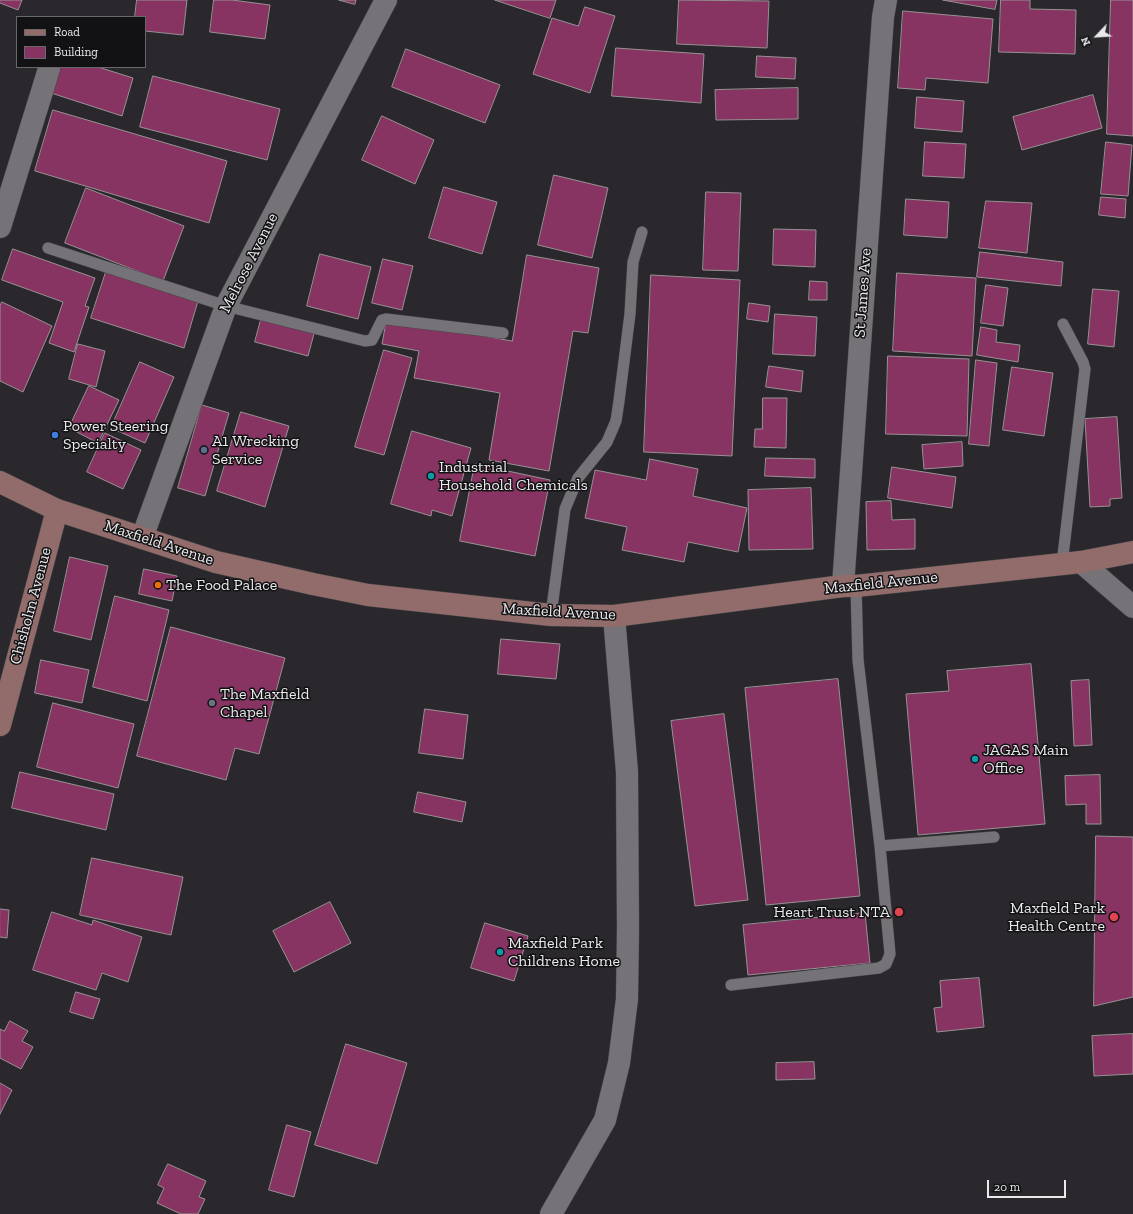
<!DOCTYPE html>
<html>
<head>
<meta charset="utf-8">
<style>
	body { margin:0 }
	#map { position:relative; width:1133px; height:1214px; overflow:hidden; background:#2a282c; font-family:"Zilla Slab",serif }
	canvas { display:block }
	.legend { position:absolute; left:16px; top:16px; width:130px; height:52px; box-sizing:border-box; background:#121113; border:1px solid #686769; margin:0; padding:5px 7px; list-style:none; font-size:12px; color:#e9e8eb }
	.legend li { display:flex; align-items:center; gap:8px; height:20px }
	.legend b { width:20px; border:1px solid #686769 }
	.north { position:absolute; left:1077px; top:16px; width:40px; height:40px; -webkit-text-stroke:3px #121113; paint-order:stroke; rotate:245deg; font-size:11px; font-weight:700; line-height:16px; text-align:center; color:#e9e8eb }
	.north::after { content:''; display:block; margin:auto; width:14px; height:18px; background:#e9e8eb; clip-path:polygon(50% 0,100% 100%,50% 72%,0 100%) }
	.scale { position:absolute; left:987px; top:1180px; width:79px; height:18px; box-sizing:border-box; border:2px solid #e9e8eb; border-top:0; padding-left:5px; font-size:12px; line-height:14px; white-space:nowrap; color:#e9e8eb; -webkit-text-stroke:3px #121113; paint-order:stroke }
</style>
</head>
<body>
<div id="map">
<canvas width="1133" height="1214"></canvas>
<ul class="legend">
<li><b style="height:5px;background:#926c6a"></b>Road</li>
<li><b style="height:11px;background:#873462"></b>Building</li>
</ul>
<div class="north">N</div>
<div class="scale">20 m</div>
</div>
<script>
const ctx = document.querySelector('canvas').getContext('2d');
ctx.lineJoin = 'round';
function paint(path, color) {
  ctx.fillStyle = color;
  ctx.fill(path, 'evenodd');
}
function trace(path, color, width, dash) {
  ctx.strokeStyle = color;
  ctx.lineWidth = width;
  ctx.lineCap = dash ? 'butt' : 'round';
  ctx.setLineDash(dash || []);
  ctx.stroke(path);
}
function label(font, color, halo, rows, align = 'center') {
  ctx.font = font + ' "Zilla Slab",serif';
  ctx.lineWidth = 3;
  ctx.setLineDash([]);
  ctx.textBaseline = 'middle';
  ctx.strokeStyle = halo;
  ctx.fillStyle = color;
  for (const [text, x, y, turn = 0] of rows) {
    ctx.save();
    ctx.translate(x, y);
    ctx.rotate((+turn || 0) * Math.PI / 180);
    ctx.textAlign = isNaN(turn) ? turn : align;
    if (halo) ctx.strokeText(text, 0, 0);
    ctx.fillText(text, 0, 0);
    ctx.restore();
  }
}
const building = new Path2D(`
	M 0,0 L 22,0 L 18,10 L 0,3 Z
	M 137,0 L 187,0 L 183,35 L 145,31 L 145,17 L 135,17 Z
	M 214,0 L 232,0 L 270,5 L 265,39 L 210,32 Z
	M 339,0 L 356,0 L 355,4 Z
	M 495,0 L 556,0 L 550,18 Z
	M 679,0 L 769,1 L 767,48 L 677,44 Z
	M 943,0 L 997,0 L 995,9 Z
	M 1001,0 L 1030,0 L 1030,9 L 1076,10 L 1075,54 L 999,52 Z
	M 1111,0 L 1133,0 L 1133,136 L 1107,134 Z
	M 585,7 L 615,16 L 590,93 L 533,74 L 552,18 L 578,26 Z
	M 903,11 L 993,19 L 988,83 L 926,78 L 925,90 L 898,88 Z
	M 616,48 L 704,54 L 701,103 L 612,96 Z
	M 406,49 L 500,85 L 485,123 L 392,87 Z
	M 757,56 L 796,58 L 795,79 L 756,77 Z
	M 56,67 L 98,67 L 133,78 L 122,116 L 48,92 Z
	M 153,76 L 280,109 L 267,160 L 140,127 Z
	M 798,88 L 798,119 L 716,120 L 715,90 Z
	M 1093,95 L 1102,128 L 1022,150 L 1013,117 Z
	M 917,97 L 964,101 L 962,132 L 915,128 Z
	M 53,110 L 227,161 L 209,223 L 35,171 Z
	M 382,116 L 434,140 L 415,184 L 362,160 Z
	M 925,142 L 966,144 L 964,178 L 923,176 Z
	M 1106,142 L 1132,145 L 1128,196 L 1101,194 Z
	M 554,175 L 608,188 L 592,258 L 538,245 Z
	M 444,187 L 497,202 L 482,254 L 429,238 Z
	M 86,188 L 184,226 L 163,281 L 65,243 Z
	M 706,192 L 741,193 L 738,271 L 703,270 Z
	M 1101,197 L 1126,199 L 1125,218 L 1099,215 Z
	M 906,199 L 949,202 L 947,238 L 904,235 Z
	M 986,201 L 1032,203 L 1027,253 L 979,248 Z
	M 774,229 L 816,230 L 815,267 L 773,265 Z
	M 13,249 L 95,278 L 85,306 L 89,307 L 74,352 L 49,343 L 63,302 L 2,280 Z
	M 980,252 L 1063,262 L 1061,286 L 977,277 Z
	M 320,254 L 371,267 L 358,319 L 307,306 Z
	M 527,255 L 599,268 L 588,333 L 573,331 L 549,471 L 489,460 L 500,393 L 414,378 L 419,351 L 382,344 L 386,322 L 432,327 L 512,341 Z
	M 383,259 L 413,266 L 402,310 L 372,303 Z
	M 106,272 L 198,301 L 184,348 L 91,318 Z
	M 897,273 L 976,278 L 972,356 L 893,351 Z
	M 651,275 L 740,280 L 732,456 L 644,452 Z
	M 810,281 L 827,282 L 827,300 L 809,300 Z
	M 986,285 L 1008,288 L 1003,326 L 981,323 Z
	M 1093,289 L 1119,291 L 1114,347 L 1088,344 Z
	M 2,302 L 52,326 L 23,392 L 0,381 L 0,306 Z
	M 749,303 L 770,306 L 768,322 L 747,319 Z
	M 775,314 L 817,317 L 815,356 L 773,354 Z
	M 262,316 L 315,330 L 308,356 L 255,342 Z
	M 981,327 L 997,330 L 996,342 L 1020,345 L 1018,362 L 977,355 Z
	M 78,344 L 105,351 L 96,387 L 69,379 Z
	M 384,350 L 412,358 L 384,455 L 355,447 Z
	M 888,356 L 969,359 L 967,436 L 886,434 Z
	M 976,360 L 997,363 L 989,446 L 969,444 Z
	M 140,362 L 174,377 L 145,443 L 111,428 Z
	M 769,366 L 803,371 L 801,392 L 766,387 Z
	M 1012,367 L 1053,373 L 1044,436 L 1003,430 Z
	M 89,386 L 119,400 L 98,443 L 69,428 Z
	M 763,398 L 787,398 L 786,448 L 754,447 L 755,429 L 762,429 Z
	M 202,405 L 229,413 L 205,496 L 178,488 Z
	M 241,412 L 289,426 L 265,507 L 217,491 Z
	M 1117,417 L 1122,498 L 1110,499 L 1110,506 L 1090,507 L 1085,419 Z
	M 412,431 L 471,448 L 452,516 L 432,510 L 431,516 L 391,504 Z
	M 105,433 L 141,450 L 123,489 L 87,472 Z
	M 962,442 L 963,466 L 924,469 L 922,445 Z
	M 766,458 L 815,459 L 815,478 L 765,476 Z
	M 650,459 L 698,469 L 693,496 L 747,508 L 738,552 L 688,542 L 684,562 L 622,550 L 627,527 L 585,518 L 595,470 L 646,480 Z
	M 475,464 L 550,480 L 535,556 L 460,541 Z
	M 892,467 L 956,477 L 952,508 L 888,498 Z
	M 811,488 L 813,549 L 749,550 L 748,490 Z
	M 891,501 L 892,520 L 915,519 L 915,549 L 867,550 L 866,502 Z
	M 70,557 L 108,566 L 91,640 L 54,631 Z
	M 144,569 L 177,576 L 172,601 L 139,594 Z
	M 115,596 L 169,610 L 147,701 L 93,687 Z
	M 171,627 L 285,658 L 259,754 L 235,748 L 226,780 L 137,756 Z
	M 501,639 L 560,644 L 556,679 L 498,674 Z
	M 41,660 L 89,670 L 82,703 L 35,693 Z
	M 1031,664 L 1045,824 L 918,835 L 906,694 L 949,691 L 947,671 Z
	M 838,679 L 860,896 L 766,905 L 745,688 Z
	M 1089,680 L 1092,745 L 1074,746 L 1071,681 Z
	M 53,703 L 134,724 L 118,788 L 37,767 Z
	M 425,709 L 468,715 L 463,759 L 419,753 Z
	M 724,714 L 748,900 L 695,906 L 671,721 Z
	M 20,772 L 114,794 L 106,830 L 12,808 Z
	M 1100,775 L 1101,824 L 1086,824 L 1086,804 L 1066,805 L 1065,776 Z
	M 418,792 L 466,802 L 462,822 L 414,812 Z
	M 1096,836 L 1133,837 L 1133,997 L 1094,1006 Z
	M 92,858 L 183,877 L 171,935 L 80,915 Z
	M 330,902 L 351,943 L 294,972 L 273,931 Z
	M 0,909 L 9,910 L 7,938 L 0,937 Z
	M 52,912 L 92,925 L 93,920 L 142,937 L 128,982 L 102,973 L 96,990 L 33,970 Z
	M 865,913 L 870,963 L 748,975 L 743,925 Z
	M 485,923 L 528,936 L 514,981 L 471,968 Z
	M 979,978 L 984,1027 L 937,1032 L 934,1008 L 942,1007 L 940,981 Z
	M 76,992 L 100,999 L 93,1019 L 70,1012 Z
	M 10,1021 L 28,1031 L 22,1041 L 33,1047 L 21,1069 L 0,1058 L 0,1029 L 4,1031 Z
	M 1133,1034 L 1133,1074 L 1094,1076 L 1092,1036 Z
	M 346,1044 L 407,1063 L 377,1164 L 315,1145 Z
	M 814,1062 L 815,1079 L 776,1080 L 776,1063 Z
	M 0,1083 L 12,1090 L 0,1114 Z
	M 287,1125 L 311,1132 L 294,1197 L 269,1190 Z
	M 168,1164 L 206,1181 L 199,1197 L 205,1199 L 198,1214 L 181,1214 L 157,1203 L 164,1188 L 158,1185 Z`);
paint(building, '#873462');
trace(building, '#979294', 1);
const lane = new Path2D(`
	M 48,248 L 226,306 L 365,341 L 372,340 L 382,320 L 386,319 L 503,333
	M 1062,564 L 1085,369 L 1083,362 L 1063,324
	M 551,615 L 565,509 L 578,478 L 607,442 L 616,421 L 619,401 L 630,314 L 633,262 L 642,232
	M 880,846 L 994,837
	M 731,985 L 879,968 L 886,964 L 890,954 L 880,846 L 858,660 L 856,586`);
const street = new Path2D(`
	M 0,227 L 49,69
	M 142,538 L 226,306 L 386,0
	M 1081,562 L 1133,607
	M 843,586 L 883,17 L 886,0
	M 551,1214 L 605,1120 L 619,1063 L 627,999 L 628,929 L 627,772 L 614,616`);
const secondary = new Path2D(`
	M 0,482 L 57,510 L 216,562 L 313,584 L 368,595 L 551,615 L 614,616 L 843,586 L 856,586 L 1081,562 L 1133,552
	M 0,725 L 57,510`);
trace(lane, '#464548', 12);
trace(street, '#464548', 23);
trace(secondary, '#464548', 23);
trace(lane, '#757377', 11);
trace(street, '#757377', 22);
trace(secondary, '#926c6a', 22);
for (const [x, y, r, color] of [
	[55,435,4,"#3f7fe0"],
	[204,450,4,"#5c6f8a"],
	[431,476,4,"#0f9aa8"],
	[158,585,4,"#e8710a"],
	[212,703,4,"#6b7280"],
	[975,759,4,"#0f9aa8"],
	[899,912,5,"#e0444e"],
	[1114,917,5,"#e0444e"],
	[500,952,4,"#0f9aa8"]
]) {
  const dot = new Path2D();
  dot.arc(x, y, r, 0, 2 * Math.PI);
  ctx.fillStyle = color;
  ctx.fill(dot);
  trace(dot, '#121113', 1.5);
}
label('16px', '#e9e8eb', '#121113', [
	["Melrose Avenue",249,263,-63],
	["St James Ave",863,293,-86],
	["Maxfield Avenue",159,543,18],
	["Maxfield Avenue",881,583,-6],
	["Chisholm Avenue",31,606,-75],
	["Maxfield Avenue",559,612,3]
]);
label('16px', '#e9e8eb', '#121113', [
	["Power Steering",63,426],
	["Specialty",63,444],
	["A1 Wrecking",212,441],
	["Service",212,459],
	["Industrial",439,467],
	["Household Chemicals",439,485],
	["The Food Palace",166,585],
	["The Maxfield",220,694],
	["Chapel",220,712],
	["JAGAS Main",983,750],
	["Office",983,768],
	["Maxfield Park",1105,908,"right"],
	["Health Centre",1105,926,"right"],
	["Heart Trust NTA",890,912,"right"],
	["Maxfield Park",508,943],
	["Childrens Home",508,961]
], 'left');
</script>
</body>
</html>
